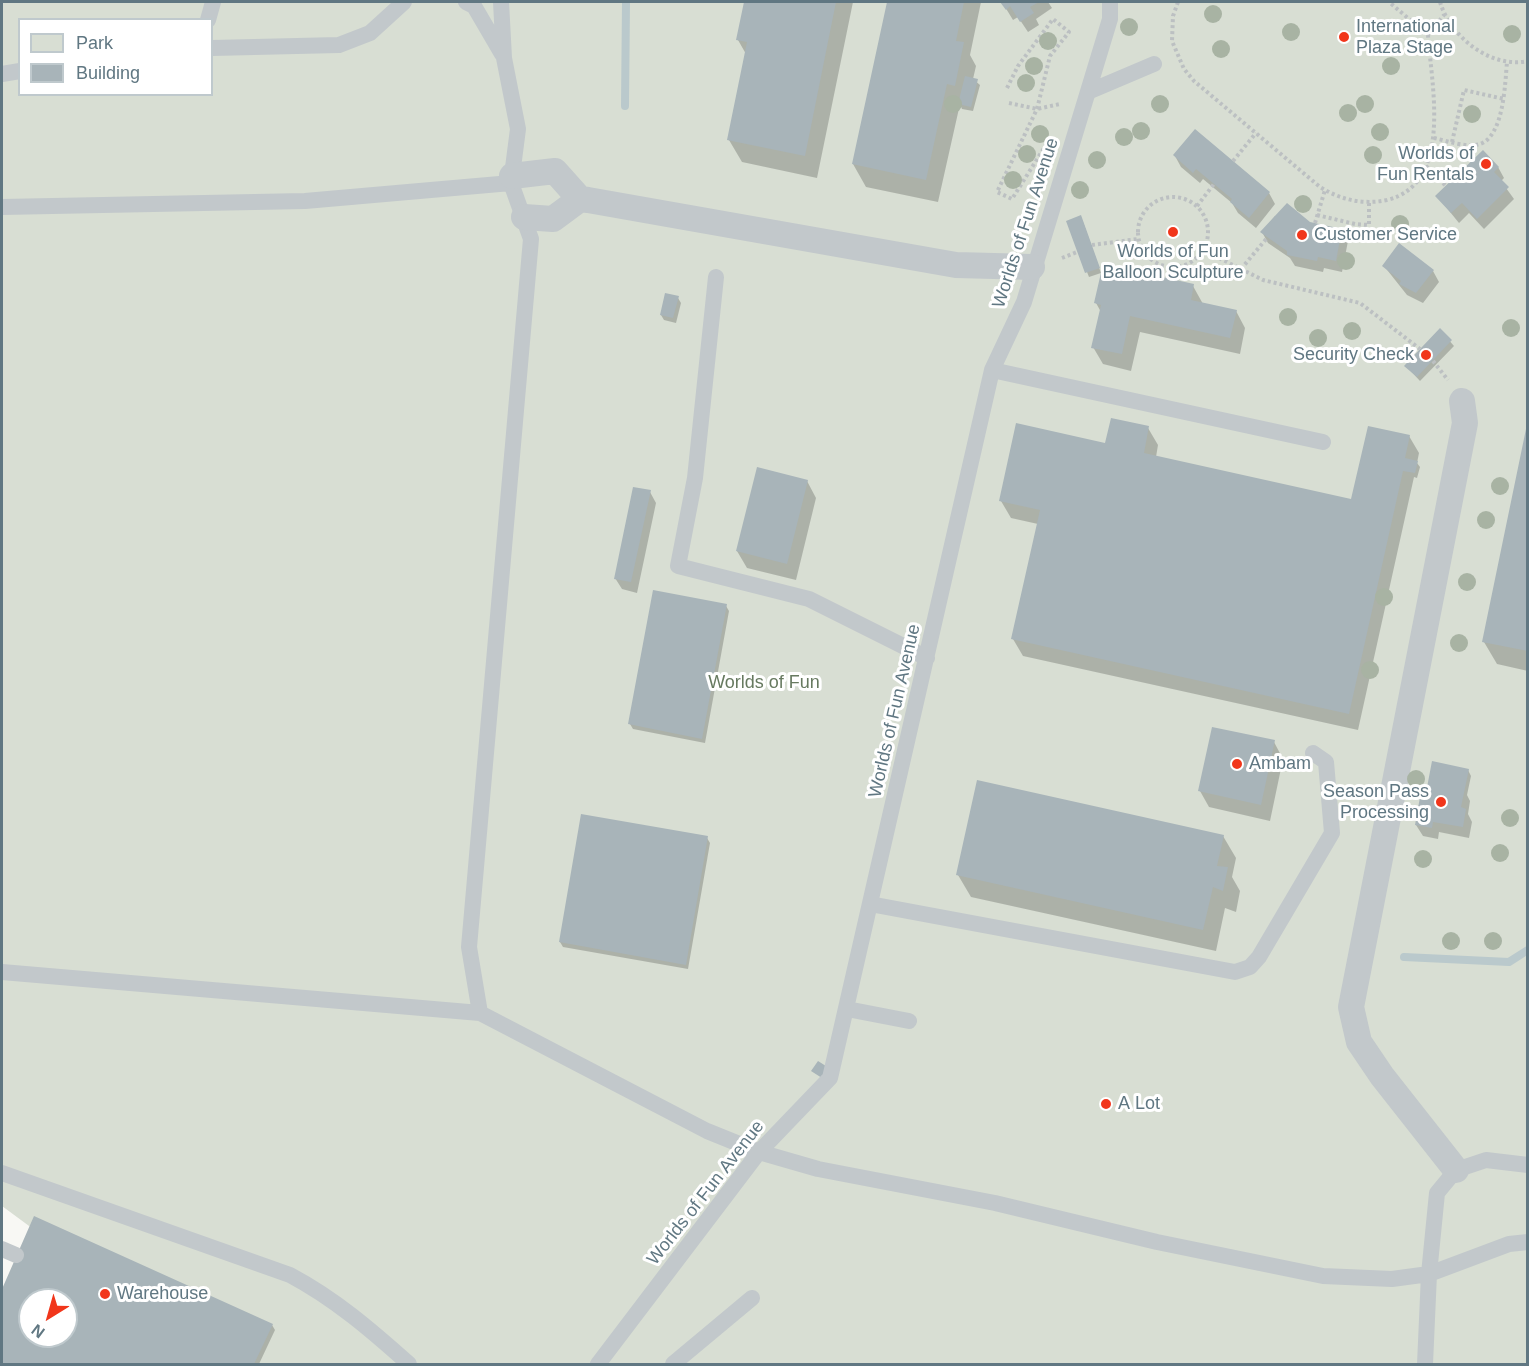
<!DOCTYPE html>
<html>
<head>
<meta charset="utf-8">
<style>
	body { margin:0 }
	#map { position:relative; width:1529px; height:1366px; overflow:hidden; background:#f8f8f4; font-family:Helvetica,sans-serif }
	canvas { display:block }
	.frame { position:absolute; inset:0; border:3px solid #607782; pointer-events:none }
	.legend { position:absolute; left:18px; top:18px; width:195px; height:78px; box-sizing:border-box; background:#fff; border:2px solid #bfc9cd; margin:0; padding:8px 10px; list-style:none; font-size:18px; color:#607782 }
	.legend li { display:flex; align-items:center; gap:12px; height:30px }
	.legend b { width:30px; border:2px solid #bfc9cd }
	.north { position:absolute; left:18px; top:1288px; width:60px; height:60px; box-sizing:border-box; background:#fff; border:2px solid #bfc9cd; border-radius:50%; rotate:217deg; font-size:16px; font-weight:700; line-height:24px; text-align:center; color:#607782 }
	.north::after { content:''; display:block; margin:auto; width:21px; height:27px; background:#f1361b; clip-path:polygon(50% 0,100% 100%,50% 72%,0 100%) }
</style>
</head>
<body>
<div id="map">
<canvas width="1529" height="1366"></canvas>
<div class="frame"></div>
<ul class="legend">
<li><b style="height:16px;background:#d8ded3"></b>Park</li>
<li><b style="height:16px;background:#a8b4b9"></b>Building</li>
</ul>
<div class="north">N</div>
</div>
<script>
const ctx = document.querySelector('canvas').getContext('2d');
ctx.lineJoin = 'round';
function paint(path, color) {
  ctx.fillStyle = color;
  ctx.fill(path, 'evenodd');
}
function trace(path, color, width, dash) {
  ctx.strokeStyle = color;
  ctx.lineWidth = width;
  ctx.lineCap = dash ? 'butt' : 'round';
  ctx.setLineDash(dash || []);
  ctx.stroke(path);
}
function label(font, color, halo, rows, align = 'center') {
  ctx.font = font + ' Helvetica,sans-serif';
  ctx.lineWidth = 6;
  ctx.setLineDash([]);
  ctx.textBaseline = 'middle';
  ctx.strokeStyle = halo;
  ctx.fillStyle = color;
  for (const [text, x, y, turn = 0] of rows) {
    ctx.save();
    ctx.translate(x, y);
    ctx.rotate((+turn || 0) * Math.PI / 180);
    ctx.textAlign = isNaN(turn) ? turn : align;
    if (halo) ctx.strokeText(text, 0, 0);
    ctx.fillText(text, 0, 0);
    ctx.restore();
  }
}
paint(new Path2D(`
	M 2,2 L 1527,2 L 1527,1364 L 216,1364 L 2,1206 ZM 20,20 L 212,20 L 212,94 L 20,94 Z`), '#d8ded3');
paint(new Path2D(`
	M 746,2 L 853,2 L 817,178 L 742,162 L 729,140 L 746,54 L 738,40 Z
	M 888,2 L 981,2 L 970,55 L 976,66 L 973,79 L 980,85 L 973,111 L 962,109 L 960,104 L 938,202 L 866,187 L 853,164 Z
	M 1002,2 L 1048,2 L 1052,8 L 1036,19 L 1039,25 L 1028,32 L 1018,17 L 1013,20 Z
	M 1175,156 L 1269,193 L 1275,204 L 1256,228 L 1238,213 L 1232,203 L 1203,179 L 1200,183 L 1181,167 Z
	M 1498,167 L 1504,178 L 1501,181 L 1514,199 L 1484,229 L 1469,213 L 1459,223 L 1437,196 Z
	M 1275,216 L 1342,230 L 1348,241 L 1342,272 L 1324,268 L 1323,272 L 1295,266 L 1290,258 L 1268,243 L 1262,232 Z
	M 1083,222 L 1101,273 L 1089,277 L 1087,272 Z
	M 1384,266 L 1433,271 L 1439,282 L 1423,303 L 1407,295 Z
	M 1193,286 L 1203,304 L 1236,311 L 1245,328 L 1240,354 L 1140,332 L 1131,371 L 1103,364 L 1093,347 L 1101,312 L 1096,303 Z
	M 678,298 L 681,303 L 676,323 L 664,320 L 661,315 Z
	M 1440,330 L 1454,346 L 1420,381 L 1406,366 Z
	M 1148,428 L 1158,445 L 1156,457 L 1353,501 L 1409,436 L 1419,453 L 1417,463 L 1420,467 L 1417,478 L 1414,477 L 1358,730 L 1023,656 L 1013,639 L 1038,524 L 1011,518 L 1001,501 L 1106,444 Z
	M 1528,431 L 1528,671 L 1497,664 L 1484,642 Z
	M 807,481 L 816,498 L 796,580 L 747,568 L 737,551 Z
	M 650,492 L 656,503 L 637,593 L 622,589 L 615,578 Z
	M 726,606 L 729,611 L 705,743 L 633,729 L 630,724 Z
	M 1274,742 L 1283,759 L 1270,821 L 1209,807 L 1200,791 Z
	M 1468,770 L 1471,776 L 1467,795 L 1470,801 L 1468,814 L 1472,822 L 1469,838 L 1439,832 L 1438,839 L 1423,836 L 1416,825 L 1426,800 Z
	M 1223,836 L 1236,858 L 1232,877 L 1240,891 L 1236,912 L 1225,908 L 1216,951 L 971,897 L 958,875 Z
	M 707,838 L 710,843 L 688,969 L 563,947 L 560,942 Z
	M 35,1218 L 272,1325 L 275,1330 L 259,1364 L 2,1364 L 2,1292 ZM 30,1300 L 66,1300 L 66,1336 L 30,1336 Z`), '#0003');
trace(new Path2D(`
	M 625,106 L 626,2
	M 1404,957 L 1509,962 L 1528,950`), '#bac9cc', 8);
paint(new Path2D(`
	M 744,2 L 836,2 L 805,156 L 727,140 L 747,42 L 736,40 Z
	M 887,2 L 964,2 L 956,41 L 964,42 L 955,86 L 947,84 L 926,180 L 852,164 Z
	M 1000,2 L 1039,2 L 1030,7 L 1034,13 L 1020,22 L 1010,6 L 1006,10 Z
	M 965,76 L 978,79 L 971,107 L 958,104 Z
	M 1195,129 L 1270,192 L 1249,218 L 1230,202 L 1232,199 L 1196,169 L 1193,173 L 1173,155 Z
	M 1483,150 L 1499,167 L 1494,172 L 1509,187 L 1477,219 L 1462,203 L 1451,213 L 1435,196 Z
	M 1287,203 L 1310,222 L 1342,229 L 1336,261 L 1318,257 L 1317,261 L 1287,255 L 1287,251 L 1260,232 Z
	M 1081,215 L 1100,268 L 1085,273 L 1066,221 Z
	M 1399,243 L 1434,270 L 1416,293 L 1399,284 L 1401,281 L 1382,266 Z
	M 1103,264 L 1194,284 L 1191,300 L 1237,310 L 1230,338 L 1130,316 L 1122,354 L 1091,348 L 1101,305 L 1094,303 Z
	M 665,293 L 679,296 L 673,318 L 660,315 Z
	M 1440,328 L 1452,340 L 1417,377 L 1404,366 Z
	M 1111,418 L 1149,426 L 1144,453 L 1351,499 L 1368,426 L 1410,435 L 1405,458 L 1418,461 L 1415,473 L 1403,471 L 1349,714 L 1011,639 L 1040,510 L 999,501 L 1016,423 L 1105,443 Z
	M 1526,429 L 1528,429 L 1528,651 L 1482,642 Z
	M 757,467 L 808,480 L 787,564 L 736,551 Z
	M 633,487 L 651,490 L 631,582 L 614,579 Z
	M 653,590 L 727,604 L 702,739 L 628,724 Z
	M 1212,727 L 1275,740 L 1261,805 L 1198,791 Z
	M 1432,761 L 1469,769 L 1461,807 L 1466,809 L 1463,827 L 1433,822 L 1432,828 L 1415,825 L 1420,797 L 1425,798 Z
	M 977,780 L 1224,835 L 1217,866 L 1228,867 L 1223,891 L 1213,887 L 1203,930 L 956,875 Z
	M 581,814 L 708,836 L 686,965 L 559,942 Z
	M 818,1061 L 829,1068 L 822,1078 L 811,1071 Z
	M 34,1216 L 273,1324 L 254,1364 L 2,1364 L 2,1289 ZM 30,1300 L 66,1300 L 66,1336 L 30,1336 Z`), '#a8b4b9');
trace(new Path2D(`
	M 1178,2 L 1173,16 L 1172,41 L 1184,69 L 1194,81 L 1320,187 C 1341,200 1363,205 1387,200 C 1454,184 1431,83 1428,35 L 1389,2
	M 1440,2 C 1450,36 1490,69 1528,61
	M 1428,35 L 1444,15
	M 1007,88 L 1018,66 L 1053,19 L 1069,32 L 1050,56 L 1037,109 L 997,192 L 1012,199 L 1046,145
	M 1009,103 L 1037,109 L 1060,104
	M 1434,138 C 1447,141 1467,148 1480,144 C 1504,136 1505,83 1507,62
	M 1452,142 L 1464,90 L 1504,99
	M 1233,161 L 1256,133
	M 1426,166 L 1446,186
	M1138 232a35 35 0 1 1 70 0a35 35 0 1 1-70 0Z
	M 1197,206 L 1214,184
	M 1317,215 L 1355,224 L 1369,225 L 1369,202
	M 1315,223 L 1325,190
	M 1092,245 L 1138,239
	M 1203,250 L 1263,280 L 1360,303 L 1420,349
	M 1062,258 L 1077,252
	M 1241,269 L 1267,238
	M 1433,361 L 1448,380`), '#bcc0c2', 4, [3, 3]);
trace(new Path2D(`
	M 466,2 L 474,6 L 502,54
	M 208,20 L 213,2
	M 212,48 L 339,45 L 370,33 L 404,2
	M 2,74 L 20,71
	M 1088,92 L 1154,64
	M 2,207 L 305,201 L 511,183
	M 716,277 L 695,478 L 678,566 L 809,599 L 927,658
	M 992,370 L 1323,442
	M 870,904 L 1235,972 L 1250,967 L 1259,957 L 1332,833 L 1326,762 L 1313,753
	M 2,972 L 480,1013 L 707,1131 L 759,1152 L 818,1169 L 995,1203 L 1157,1242 L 1323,1276 L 1392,1279 L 1429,1274 L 1509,1244 L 1528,1242
	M 847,1009 L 909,1021
	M 480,1013 L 469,947 L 531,239 L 511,183 L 518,129 L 504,58 L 501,2
	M 2,1173 L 290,1275 C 335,1299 371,1330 409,1364
	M 2,1249 L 16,1255
	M 598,1364 L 759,1152 L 830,1078 L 992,370 L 1024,302 L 1110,19 L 1110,2
	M 673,1364 L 752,1298
	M 1425,1364 L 1429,1274 L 1437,1193 L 1456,1170 L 1486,1160 L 1528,1165`), '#c2c8cb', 16);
trace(new Path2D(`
	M 512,176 L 555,171 L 580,199
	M 524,217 L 553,219 L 580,199 L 588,200 L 956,265 L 1032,267
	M 1456,1170 L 1382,1076 L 1359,1042 L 1351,1007 L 1465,423 L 1462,401`), '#c2c8cb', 26);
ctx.fillStyle = '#a8b3a3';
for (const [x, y] of [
	[1213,14],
	[1129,27],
	[1291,32],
	[1512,34],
	[1048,41],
	[1221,49],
	[1034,66],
	[1391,66],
	[1026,83],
	[953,104],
	[1160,104],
	[1365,104],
	[1348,113],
	[1472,114],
	[1141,131],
	[1380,132],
	[1040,134],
	[1124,137],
	[1027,154],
	[1373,155],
	[1097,160],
	[1013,180],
	[1080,190],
	[1303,204],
	[1400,224],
	[1346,261],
	[1288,317],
	[1511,328],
	[1352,331],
	[1318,338],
	[1500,486],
	[1486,520],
	[1467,582],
	[1384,597],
	[1459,643],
	[1370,670],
	[1416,779],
	[1510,818],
	[1500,853],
	[1423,859],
	[1451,941],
	[1493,941]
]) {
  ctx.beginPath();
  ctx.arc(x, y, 9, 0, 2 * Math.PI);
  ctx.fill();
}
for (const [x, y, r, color] of [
	[1344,37,6,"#f1361b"],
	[1486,164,6,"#f1361b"],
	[1173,232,6,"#f1361b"],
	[1302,235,6,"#f1361b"],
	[1426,355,6,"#f1361b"],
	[1237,764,6,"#f1361b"],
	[1441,802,6,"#f1361b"],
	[1106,1104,6,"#f1361b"],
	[105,1294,6,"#f1361b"]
]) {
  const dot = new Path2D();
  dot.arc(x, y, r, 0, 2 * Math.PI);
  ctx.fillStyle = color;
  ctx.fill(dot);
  trace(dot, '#fff', 2);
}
label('18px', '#607782', '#fff', [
	["International",1356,27],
	["Plaza Stage",1356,48],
	["Worlds of",1474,154,"right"],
	["Fun Rentals",1474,175,"right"],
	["Customer Service",1314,235],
	["Worlds of Fun",1173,252,"center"],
	["Balloon Sculpture",1173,273,"center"],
	["Security Check",1414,355,"right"],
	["Ambam",1249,764],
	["Season Pass",1429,792,"right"],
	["Processing",1429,813,"right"],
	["A Lot",1118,1104],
	["Warehouse",117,1294]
], 'left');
label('18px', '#607782', '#fff', [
	["Worlds of Fun Avenue",1026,223,-72],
	["Worlds of Fun Avenue",895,711,-77],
	["Worlds of Fun Avenue",706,1193,-52]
]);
label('18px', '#677a60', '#fff', [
	["Worlds of Fun",764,683]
]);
</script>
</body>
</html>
